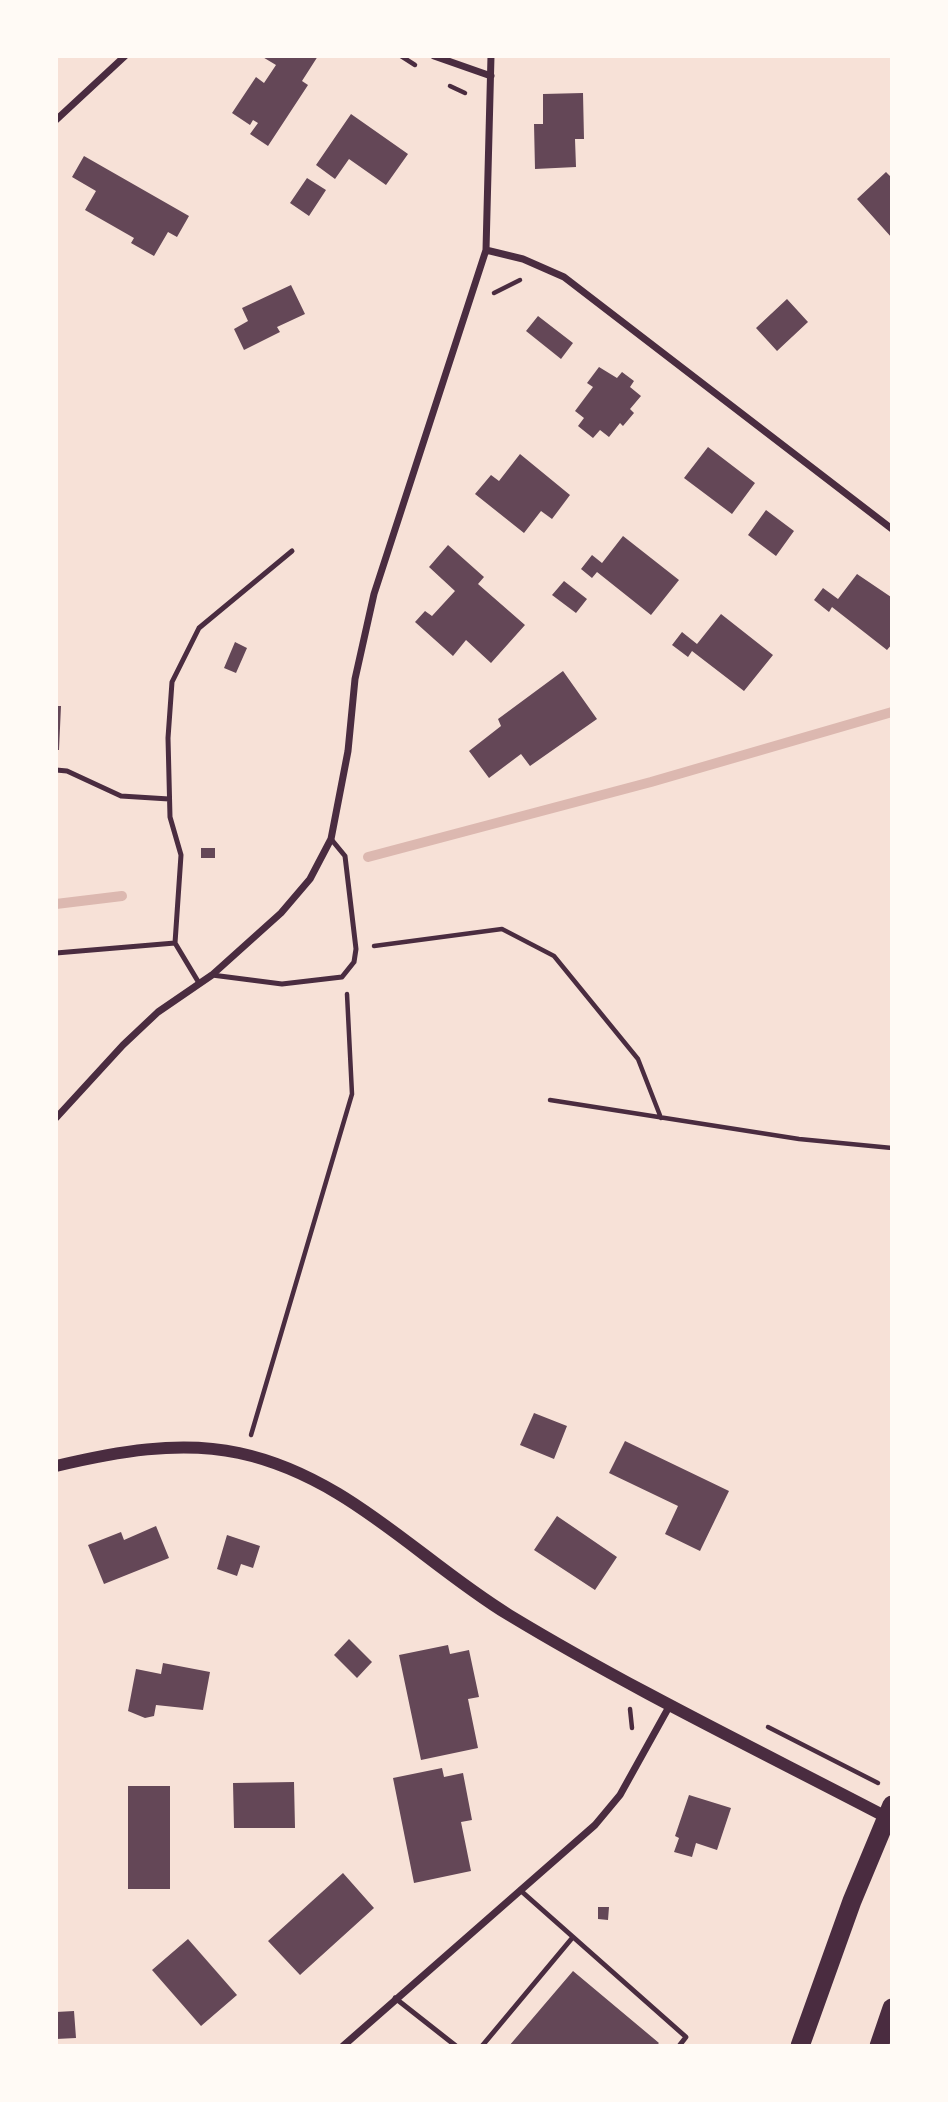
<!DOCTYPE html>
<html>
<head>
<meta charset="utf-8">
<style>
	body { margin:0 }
	#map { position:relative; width:948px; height:2102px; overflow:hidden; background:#f7e1d7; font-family:"PT Sans",sans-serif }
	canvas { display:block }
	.frame { position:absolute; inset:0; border:58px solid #fffaf5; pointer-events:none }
</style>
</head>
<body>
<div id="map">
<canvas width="948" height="2102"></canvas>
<div class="frame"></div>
</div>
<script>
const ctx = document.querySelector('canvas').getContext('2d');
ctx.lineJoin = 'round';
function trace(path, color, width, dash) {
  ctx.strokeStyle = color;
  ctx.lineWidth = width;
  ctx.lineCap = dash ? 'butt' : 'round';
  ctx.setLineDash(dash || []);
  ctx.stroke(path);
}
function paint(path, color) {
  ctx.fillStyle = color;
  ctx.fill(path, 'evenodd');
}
trace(new Path2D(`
	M 368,857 L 651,782 L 892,712
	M 56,904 L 122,896`), '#dcb8b0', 10);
paint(new Path2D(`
	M 261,56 L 318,56 L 302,81 L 308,85 L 268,146 L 250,134 L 258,123 L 253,120 L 250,125 L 232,113 L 256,77 L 264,83 L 276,65 Z
	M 583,93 L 584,139 L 575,139 L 576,167 L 535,169 L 534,124 L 543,124 L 543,94 Z
	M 351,114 L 408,154 L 386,185 L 349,159 L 335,179 L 316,165 Z
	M 84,156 L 189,216 L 177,237 L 168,232 L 154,256 L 131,243 L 134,238 L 85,210 L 96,191 L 72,177 Z
	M 886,172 L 892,178 L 892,238 L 857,199 Z
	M 307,178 L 326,190 L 309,216 L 290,203 Z
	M 291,285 L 305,314 L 277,327 L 280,332 L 244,350 L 234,329 L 248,321 L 242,308 Z
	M 787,299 L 808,322 L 777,351 L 756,328 Z
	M 538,316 L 573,343 L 561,359 L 526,331 Z
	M 599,367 L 617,378 L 622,372 L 634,381 L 630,387 L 641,396 L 630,409 L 634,413 L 623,426 L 620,423 L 609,437 L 600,430 L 593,438 L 578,426 L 584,418 L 575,411 L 593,387 L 587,383 Z
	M 708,447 L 755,483 L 732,514 L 684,478 Z
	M 520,454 L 570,495 L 552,519 L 541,511 L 524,533 L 475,494 L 491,475 L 499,481 Z
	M 766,510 L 794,531 L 776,556 L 748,535 Z
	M 623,536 L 679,580 L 651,615 L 597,572 L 592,578 L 581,569 L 592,555 L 602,563 Z
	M 448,545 L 484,577 L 478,584 L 525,625 L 491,663 L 466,640 L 453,656 L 415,622 L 425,611 L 432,616 L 455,591 L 429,567 Z
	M 857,574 L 891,597 L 892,644 L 887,650 L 832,607 L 829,612 L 814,600 L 823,588 L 838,599 Z
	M 564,581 L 587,599 L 576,613 L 552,595 Z
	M 721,614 L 773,655 L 744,691 L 692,651 L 688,657 L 672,645 L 682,632 L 697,644 Z
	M 235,642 L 247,648 L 236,673 L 224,668 Z
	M 563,671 L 597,719 L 530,766 L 521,754 L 489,778 L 469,751 L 501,726 L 498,719 Z
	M 56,706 L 61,706 L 59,750 L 56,750 Z
	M 201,848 L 215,848 L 215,858 L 201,858 Z
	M 534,1413 L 567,1426 L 554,1459 L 520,1445 Z
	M 625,1441 L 729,1491 L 700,1551 L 665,1534 L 678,1506 L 609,1473 Z
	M 557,1516 L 617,1557 L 595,1590 L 534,1550 Z
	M 156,1526 L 169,1558 L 104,1584 L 88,1545 L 121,1532 L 124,1540 Z
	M 227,1535 L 260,1546 L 253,1568 L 241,1564 L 237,1576 L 217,1569 Z
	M 349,1639 L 372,1662 L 357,1678 L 334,1655 Z
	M 448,1645 L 450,1654 L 469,1650 L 479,1697 L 468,1699 L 478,1748 L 421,1760 L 399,1655 Z
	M 163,1663 L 210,1672 L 203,1710 L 156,1705 L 154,1716 L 145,1718 L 128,1711 L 136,1669 L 161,1674 Z
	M 442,1768 L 444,1777 L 463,1773 L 472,1820 L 461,1822 L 471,1871 L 414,1883 L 393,1778 Z
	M 294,1782 L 295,1828 L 234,1828 L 233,1783 Z
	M 128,1786 L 170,1786 L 170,1889 L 128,1889 Z
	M 689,1795 L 731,1808 L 717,1850 L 696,1843 L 692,1857 L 674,1852 L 679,1838 L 675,1836 Z
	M 343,1873 L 374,1908 L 300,1975 L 268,1941 Z
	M 598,1907 L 609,1907 L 608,1920 L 598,1919 Z
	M 188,1939 L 237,1995 L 201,2026 L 152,1970 Z
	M 573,1971 L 659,2043 L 656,2046 L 509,2046 Z
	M 74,2011 L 76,2038 L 56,2039 L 56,2012 Z`), '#644757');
trace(new Path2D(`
	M 401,56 L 415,65
	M 450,86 L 465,93
	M 494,293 L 520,280
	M 374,946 L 502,929 L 554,956 L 638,1059 L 661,1118
	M 550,1100 L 799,1139 L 892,1148
	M 251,1435 L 352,1094 L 347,994
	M 630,1709 L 632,1728
	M 768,1727 L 878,1783`), '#4a2c40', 4.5);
trace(new Path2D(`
	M 56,770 L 67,771 L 121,796 L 169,799
	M 56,953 L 175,943
	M 212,975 L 282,984 L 342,977 L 354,962 L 356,949 L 345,856 L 331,839
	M 199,983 L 175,943 L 181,855 L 170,817 L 168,738 L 172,682 L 199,628 L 292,551
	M 520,1890 L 686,2037 L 679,2046
	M 395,1998 L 456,2046
	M 482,2046 L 573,1937`), '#4a2c40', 5);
trace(new Path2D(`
	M 434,56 L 491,76
	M 56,120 L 125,56
	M 486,250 L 523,259 L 564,277 L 892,529
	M 56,1118 L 123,1045 L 158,1012 L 212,975 L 281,913 L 310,879 L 331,839 L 348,751 L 355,679 L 374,594 L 486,250 L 491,56
	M 343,2046 L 595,1825 L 620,1795 L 670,1705`), '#4a2c40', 7);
trace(new Path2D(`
	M 56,1466 C 115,1452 179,1440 239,1453 C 347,1476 419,1560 509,1615 C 633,1690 764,1753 892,1820`), '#4a2c40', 12);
trace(new Path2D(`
	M 800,2046 L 852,1901 L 892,1805
	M 879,2046 L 892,2008`), '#4a2c40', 19);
</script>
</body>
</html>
